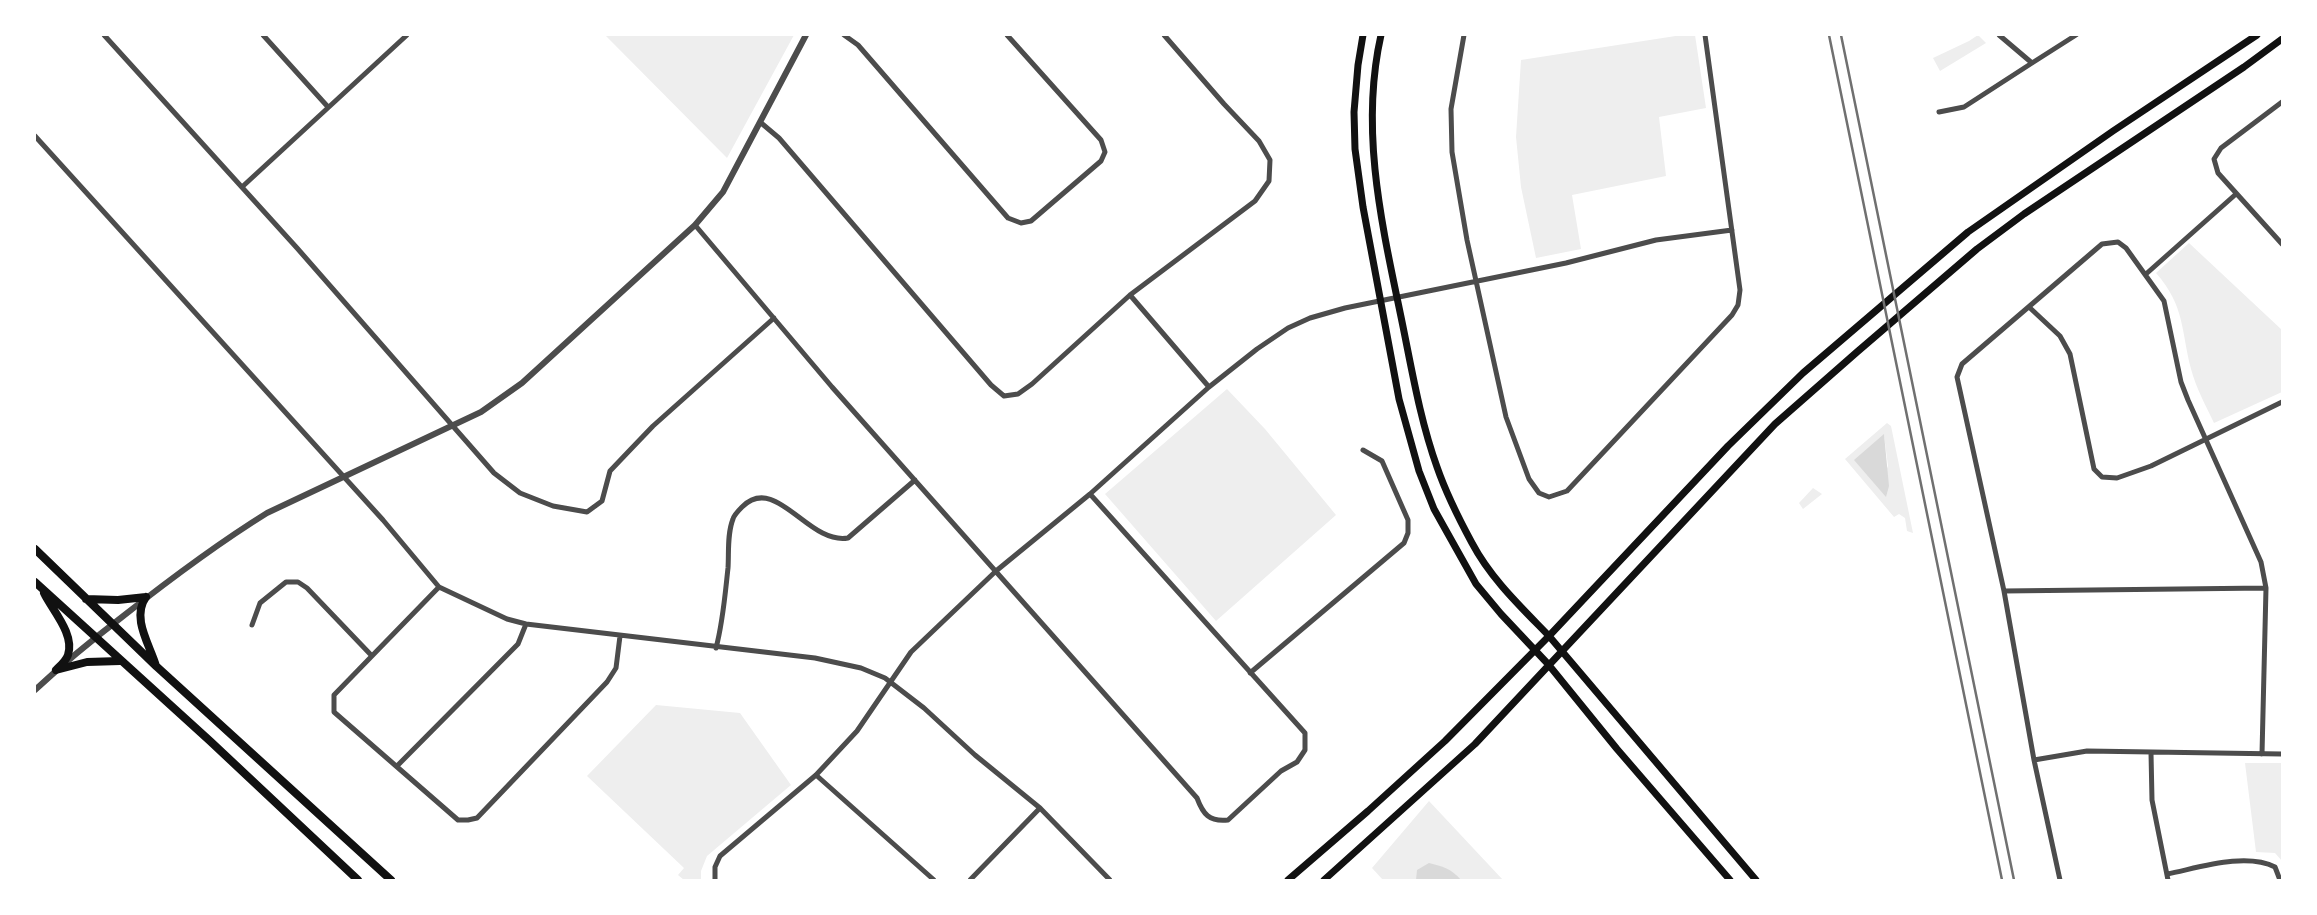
<!DOCTYPE html>
<html>
<head>
<meta charset="utf-8">
<style>
	body { margin:0 }
	#map { position:relative; width:2317px; height:915px; overflow:hidden; background:#fff; font-family:"Noto Sans",sans-serif }
	canvas { display:block }
	.frame { position:absolute; inset:0; border:36px solid #fff; pointer-events:none }
</style>
</head>
<body>
<div id="map">
<canvas width="2317" height="915"></canvas>
<div class="frame"></div>
</div>
<script>
const ctx = document.querySelector('canvas').getContext('2d');
ctx.lineJoin = 'round';
function paint(path, color) {
  ctx.fillStyle = color;
  ctx.fill(path, 'evenodd');
}
function trace(path, color, width, dash) {
  ctx.strokeStyle = color;
  ctx.lineWidth = width;
  ctx.lineCap = dash ? 'butt' : 'round';
  ctx.setLineDash(dash || []);
  ctx.stroke(path);
}
paint(new Path2D(`
	M 605,35 L 794,35 L 727,158 Z
	M 1682,35 L 1695,35 L 1706,108 L 1659,117 L 1666,176 L 1572,195 L 1581,249 L 1536,258 L 1521,187 L 1516,137 L 1521,60 Z
	M 1978,35 L 1986,43 L 1940,71 L 1933,58 L 1969,41 Z
	M 2189,243 L 2282,330 L 2282,392 L 2214,423 C 2206,406 2196,388 2191,369 C 2181,330 2185,306 2156,273 Z
	M 1227,389 L 1265,429 L 1336,515 L 1216,621 L 1105,494 Z
	M 1887,423 L 1891,426 L 1913,533 L 1907,531 L 1905,518 L 1899,514 L 1894,517 L 1845,459 ZM 1884,435 L 1888,466 L 1880,485 Z
	M 1813,488 L 1822,494 L 1803,509 L 1799,503 Z
	M 656,705 L 740,713 L 791,785 L 707,856 L 701,871 L 701,880 L 684,880 L 678,875 L 684,868 L 587,776 Z
	M 2245,763 L 2282,763 L 2282,861 L 2275,853 L 2256,852 Z
	M 1429,801 L 1503,880 L 1383,880 L 1372,868 Z`), '#eee');
paint(new Path2D(`
	M 1884,434 L 1889,486 L 1886,497 L 1854,460 Z
	M 1429,863 C 1442,866 1452,869 1461,880 L 1416,880 L 1417,870 Z`), '#d9d9d9');
trace(new Path2D(`
	M 104,35 L 297,248 L 494,473 L 520,493 L 553,506 L 587,512 L 602,501 L 610,471 L 630,450 L 653,426 L 774,318
	M 263,35 L 328,107
	M 844,35 L 858,45 L 1008,218 L 1021,223 L 1031,221 L 1101,161 L 1105,152 L 1101,140 L 1007,35
	M 1464,35 L 1451,109 L 1452,152 L 1467,240 L 1506,417 L 1529,479 L 1539,493 L 1549,497 L 1567,491 L 1732,315 L 1738,305 L 1740,290 L 1705,35
	M 1999,35 L 2032,63 L 2076,35
	M 2282,102 L 2221,148 L 2214,159 L 2218,173 L 2282,244
	M 1939,112 L 1964,107 L 2032,63
	M 760,122 L 779,138 L 991,385 L 1004,396 L 1018,394 L 1032,384 L 1130,295 L 1255,201 L 1269,181 L 1270,160 L 1259,141 L 1224,104 L 1164,35
	M 35,136 L 383,520 L 439,587 L 507,619 L 526,624 L 815,658 L 861,668 L 885,678 L 924,708 L 975,755 L 1040,808 L 1110,880
	M 242,187 L 407,35
	M 695,225 L 832,387 L 1197,798 C 1203,814 1209,822 1228,820 L 1281,771 L 1297,762 L 1305,750 L 1305,733 L 1090,494
	M 2146,274 L 2236,194
	M 1130,295 L 1209,387
	M 2029,307 L 2060,336 L 2070,354 L 2094,469 L 2102,477 L 2117,478 L 2151,466 L 2282,402
	M 439,587 L 334,695 L 334,712 L 458,820 L 468,820 L 477,818 L 607,682 L 616,668 L 620,636
	M 2004,591 L 2266,588
	M 252,625 L 260,603 L 286,582 L 298,582 L 307,588 L 372,656
	M 716,648 C 723,622 725,595 728,568 C 729,553 727,534 733,519 C 734,515 739,510 742,507 C 776,473 808,545 848,538 L 915,480
	M 1250,673 L 1404,543 L 1408,533 L 1408,520 L 1382,461 L 1363,450
	M 2151,753 L 2152,800 L 2168,880
	M 2034,760 L 2087,751 L 2282,754
	M 398,765 L 518,644 L 526,624
	M 816,775 L 934,880
	M 2167,874 C 2198,868 2245,852 2275,867 L 2280,880
	M 715,880 L 715,867 L 720,856 L 816,775 L 857,731 L 911,652 L 996,571 L 1090,494 L 1209,387 L 1257,349 L 1288,328 L 1310,318 L 1345,308 L 1566,263 L 1656,240 L 1732,230
	M 970,880 L 1040,808
	M 2060,880 L 2034,760 L 2004,591 L 1957,377 L 1962,364 L 2102,244 L 2118,242 L 2126,248 L 2164,301 L 2181,382 L 2188,400 L 2261,562 L 2266,588 L 2262,754`), '#4c4c4c', 5);
trace(new Path2D(`
	M 35,690 C 63,664 92,640 122,617 C 169,580 217,544 267,513 L 481,412 L 522,383 L 695,225 L 723,192 L 806,35`), '#4c4c4c', 6);
trace(new Path2D(`
	M 1363,35 L 1358,65 L 1354,112 L 1355,149 L 1363,207 L 1399,399 L 1419,471 L 1434,509 L 1476,584 L 1501,614 L 1548,664 L 1617,749 L 1730,880
	M 1381,35 C 1360,128 1381,221 1400,312 C 1411,364 1419,417 1437,467 C 1446,493 1459,519 1472,543 C 1491,579 1521,607 1549,636 L 1756,880
	M 1288,880 L 1368,811 L 1445,741 L 1549,636 L 1728,446 L 1803,373 L 1968,232 L 2113,131 L 2257,35
	M 1324,880 L 1475,744 L 1775,424 L 1857,352 L 1977,249 L 2024,214 L 2244,67 L 2282,39`), '#111', 7);
trace(new Path2D(`
	M 35,549 L 156,666 L 391,880
	M 35,582 L 210,741 L 358,880
	M 44,593 C 52,610 75,634 68,655 C 66,661 60,666 56,670
	M 146,597 C 131,618 150,645 156,666
	M 86,599 L 118,600 L 146,597
	M 56,670 L 87,662 L 120,661`), '#111', 8);
trace(new Path2D(`
	M 1829,35 L 2002,880
	M 1841,35 L 2014,880`), '#707070', 2.5);
</script>
</body>
</html>
